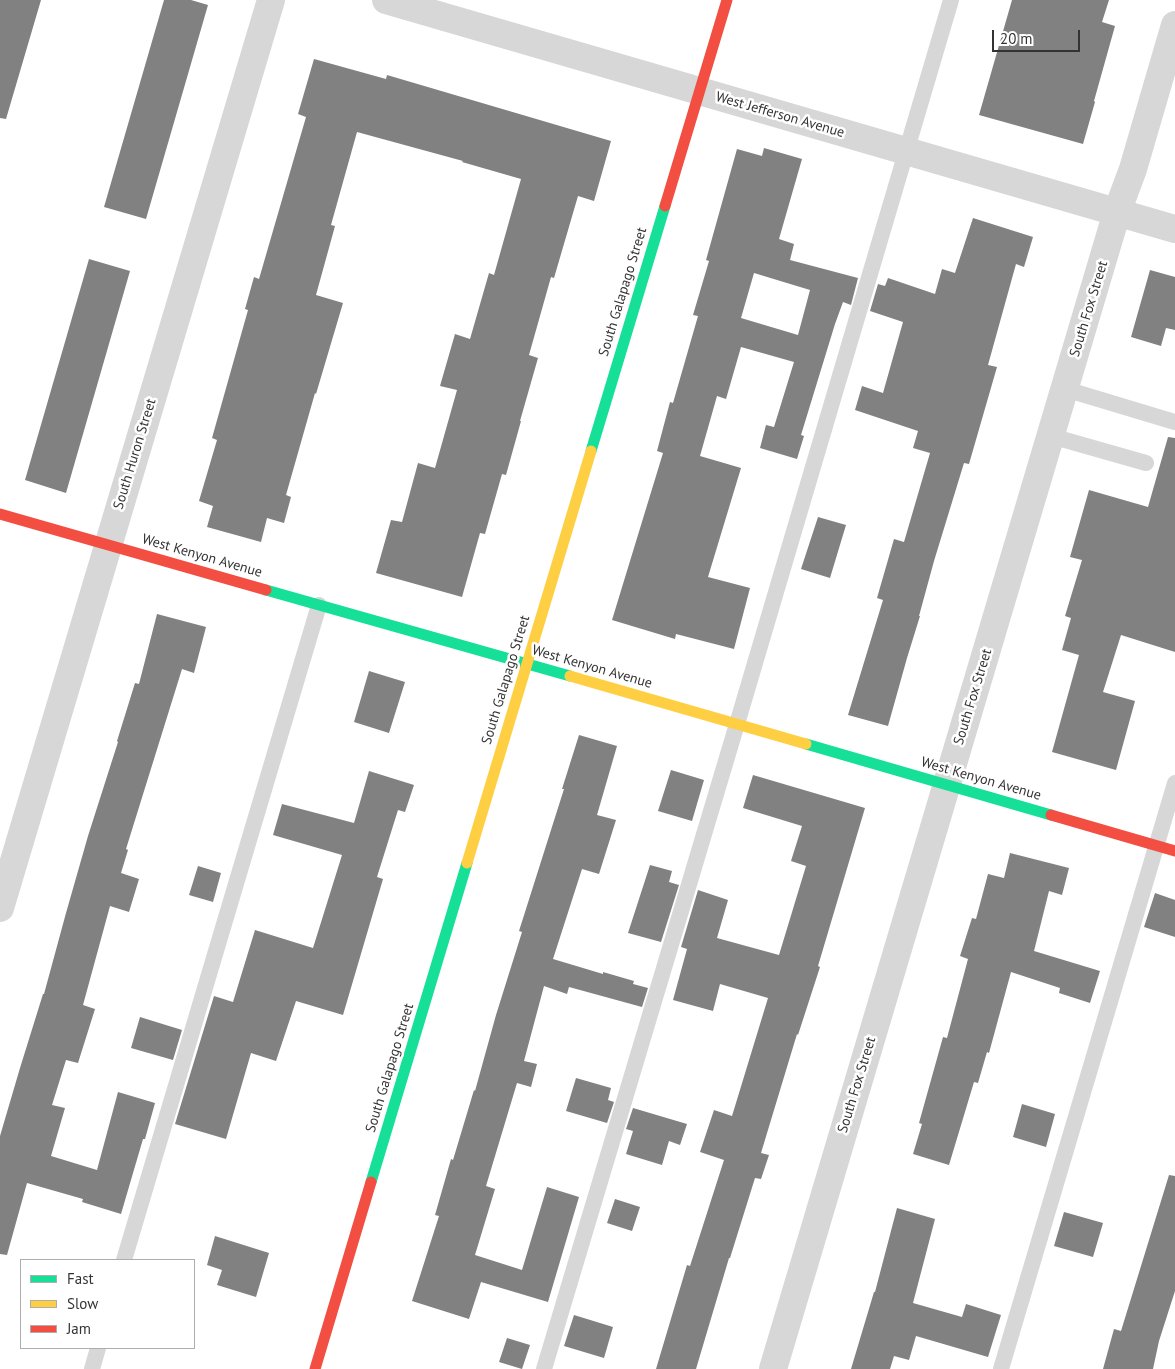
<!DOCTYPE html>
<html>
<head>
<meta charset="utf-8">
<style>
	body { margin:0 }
	#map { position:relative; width:1175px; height:1369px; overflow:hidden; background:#fff; font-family:"PT Sans",sans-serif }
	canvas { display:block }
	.legend { position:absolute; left:20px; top:1259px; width:175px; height:90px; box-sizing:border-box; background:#fff; border:1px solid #adadad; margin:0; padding:6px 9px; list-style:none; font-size:15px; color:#333 }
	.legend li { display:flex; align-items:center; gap:10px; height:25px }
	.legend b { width:25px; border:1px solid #adadad }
	.scale { position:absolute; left:992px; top:30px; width:88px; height:22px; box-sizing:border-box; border:2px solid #333; border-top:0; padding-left:6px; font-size:15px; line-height:18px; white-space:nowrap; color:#333; -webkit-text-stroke:4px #fff; paint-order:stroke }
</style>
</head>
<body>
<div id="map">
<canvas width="1175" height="1369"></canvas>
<ul class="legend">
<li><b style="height:6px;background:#16e098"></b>Fast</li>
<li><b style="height:6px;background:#ffcf43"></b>Slow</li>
<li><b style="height:6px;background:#f24e42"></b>Jam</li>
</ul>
<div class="scale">20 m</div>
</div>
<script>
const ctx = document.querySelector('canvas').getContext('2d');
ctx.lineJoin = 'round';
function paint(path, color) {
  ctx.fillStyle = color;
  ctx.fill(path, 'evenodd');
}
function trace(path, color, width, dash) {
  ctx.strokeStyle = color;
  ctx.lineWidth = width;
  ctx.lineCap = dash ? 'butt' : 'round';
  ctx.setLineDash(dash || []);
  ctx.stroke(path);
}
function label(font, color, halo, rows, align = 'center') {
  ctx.font = font + ' "PT Sans",sans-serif';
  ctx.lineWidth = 5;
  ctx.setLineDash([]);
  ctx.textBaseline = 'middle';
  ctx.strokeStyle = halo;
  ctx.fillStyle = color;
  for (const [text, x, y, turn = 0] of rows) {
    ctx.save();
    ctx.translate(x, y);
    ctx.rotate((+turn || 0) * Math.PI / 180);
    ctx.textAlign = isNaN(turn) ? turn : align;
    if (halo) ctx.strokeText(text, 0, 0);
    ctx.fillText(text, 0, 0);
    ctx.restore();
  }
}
paint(new Path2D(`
	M 0,0 L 41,0 L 6,119 L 0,118 Z
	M 164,0 L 191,0 L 208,5 L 146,219 L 104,207 Z
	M 1012,0 L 1109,0 L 1102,22 L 1115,26 L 1094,101 L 1095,102 L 1083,144 L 979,115 Z
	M 314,59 L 386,79 L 387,75 L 611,141 L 594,201 L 578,196 L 554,278 L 551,277 L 529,355 L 538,358 L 520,421 L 521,421 L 506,475 L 502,474 L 485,534 L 480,533 L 462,597 L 376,573 L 391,520 L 402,522 L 418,463 L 435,468 L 457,390 L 440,386 L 455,334 L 470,339 L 489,273 L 494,275 L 521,179 L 462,162 L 463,161 L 357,132 L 331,225 L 335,226 L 316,295 L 343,303 L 316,394 L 315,393 L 286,495 L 291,497 L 284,523 L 267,518 L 261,542 L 207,527 L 213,506 L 199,501 L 217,440 L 212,438 L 248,310 L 245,309 L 254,277 L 259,279 L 306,117 L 298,114 Z
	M 764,148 L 802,159 L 779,239 L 794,244 L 790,260 L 858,278 L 851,305 L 843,302 L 835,324 L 801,435 L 804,436 L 797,459 L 760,448 L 766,425 L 774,427 L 794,362 L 741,347 L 726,399 L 717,396 L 700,456 L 741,468 L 708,577 L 750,588 L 734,649 L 676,634 L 675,639 L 612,620 L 663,453 L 657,451 L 670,402 L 673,403 L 698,316 L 693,315 L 709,261 L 706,260 L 737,149 L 762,156 ZM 754,273 L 810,290 L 798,335 L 741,318 Z
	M 973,218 L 1033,237 L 1024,267 L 1016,264 L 988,365 L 997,367 L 984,412 L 969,464 L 964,463 L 934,561 L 919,616 L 920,616 L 907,658 L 888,726 L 848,715 L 883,600 L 877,598 L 894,539 L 904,542 L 930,453 L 913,448 L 918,431 L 855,410 L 862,386 L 883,393 L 903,322 L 870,311 L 878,284 L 885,286 L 888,278 L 935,294 L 942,269 L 955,273 Z
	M 89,259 L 130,271 L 66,493 L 25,480 Z
	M 1150,270 L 1175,277 L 1175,330 L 1166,328 L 1161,346 L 1131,337 Z
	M 1168,437 L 1175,438 L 1175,652 L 1121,635 L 1103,692 L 1135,701 L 1116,770 L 1052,752 L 1079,655 L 1062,650 L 1071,618 L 1065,616 L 1082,560 L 1070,557 L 1089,490 L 1148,507 Z
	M 818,517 L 846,525 L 830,578 L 801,569 Z
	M 157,614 L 206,627 L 194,673 L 182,669 L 126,849 L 128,850 L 121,873 L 139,879 L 129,912 L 110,906 L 83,1005 L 95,1009 L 78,1063 L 66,1060 L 52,1105 L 65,1108 L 51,1156 L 97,1170 L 118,1092 L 155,1103 L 145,1139 L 143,1139 L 121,1214 L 82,1202 L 83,1199 L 27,1183 L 7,1255 L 0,1254 L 0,1136 L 20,1068 L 43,994 L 44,994 L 66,913 L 88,836 L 118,742 L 117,741 L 135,683 L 139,684 Z
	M 369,671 L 405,682 L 389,733 L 354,722 Z
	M 579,735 L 617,746 L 597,815 L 616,820 L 599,874 L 582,869 L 553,959 L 603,974 L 603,972 L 634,981 L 633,984 L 648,988 L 642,1007 L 569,987 L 567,994 L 544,986 L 524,1061 L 537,1064 L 531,1087 L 517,1083 L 486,1186 L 495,1189 L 475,1255 L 522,1270 L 547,1187 L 579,1197 L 548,1302 L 481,1282 L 469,1319 L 412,1301 L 439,1216 L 435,1215 L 451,1159 L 453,1160 L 474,1090 L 475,1091 L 496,1015 L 522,932 L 519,931 L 564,789 L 562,789 Z
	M 671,770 L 704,780 L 692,821 L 658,811 Z
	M 369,771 L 414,785 L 405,812 L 398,810 L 377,877 L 383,879 L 343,1015 L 296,1001 L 276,1061 L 251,1053 L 226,1139 L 175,1124 L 214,996 L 233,1002 L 255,930 L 313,948 L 342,855 L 273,835 L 282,804 L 354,823 Z
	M 753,775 L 865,808 L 818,966 L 820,967 L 798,1035 L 797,1034 L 761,1153 L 769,1155 L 761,1179 L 755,1178 L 730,1258 L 729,1258 L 696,1369 L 656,1369 L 687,1265 L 690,1266 L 724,1160 L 700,1152 L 714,1110 L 732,1116 L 768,998 L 720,984 L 713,1011 L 673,1000 L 687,949 L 681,947 L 698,890 L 728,900 L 717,938 L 779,955 L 806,866 L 791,861 L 802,826 L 743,808 Z
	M 1010,853 L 1069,868 L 1062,895 L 1049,891 L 1034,951 L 1100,971 L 1090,1003 L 1059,993 L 1060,988 L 1011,972 L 989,1053 L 987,1052 L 978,1083 L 974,1082 L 949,1165 L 913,1154 L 922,1124 L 919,1123 L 943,1037 L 947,1038 L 968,959 L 960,956 L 972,918 L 976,919 L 988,874 L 1004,878 Z
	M 650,865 L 672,871 L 669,882 L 679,885 L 661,942 L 628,933 Z
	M 198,866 L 221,873 L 213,902 L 189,895 Z
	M 1155,893 L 1175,900 L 1175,937 L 1144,927 Z
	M 140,1017 L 182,1030 L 173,1060 L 131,1048 Z
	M 576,1078 L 611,1088 L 608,1100 L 614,1102 L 607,1123 L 566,1111 Z
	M 1022,1104 L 1055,1114 L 1046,1147 L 1013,1137 Z
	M 633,1108 L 687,1124 L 680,1145 L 669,1141 L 662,1165 L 626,1154 L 633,1131 L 626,1129 Z
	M 1169,1175 L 1175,1176 L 1175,1291 L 1159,1341 L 1153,1369 L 1103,1369 L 1114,1329 L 1121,1331 Z
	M 615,1199 L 640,1207 L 632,1231 L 607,1223 Z
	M 897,1208 L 935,1219 L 913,1303 L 962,1317 L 966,1304 L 1001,1315 L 988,1357 L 916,1336 L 909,1360 L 894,1356 L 890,1369 L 851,1369 L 874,1292 L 875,1292 Z
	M 1064,1212 L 1103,1223 L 1093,1257 L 1054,1246 Z
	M 215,1236 L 269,1253 L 256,1297 L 217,1285 L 222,1270 L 207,1265 Z
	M 574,1315 L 613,1327 L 604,1358 L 564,1346 Z
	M 507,1338 L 530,1345 L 522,1369 L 499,1362 Z`), '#818181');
trace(new Path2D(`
	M 1065,389 L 1175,422
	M 1051,436 L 1146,463
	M 124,1260 L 319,605
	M 92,1369 L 98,1348
	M 544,1369 L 737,724 L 951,0
	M 1001,1369 L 1175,783`), '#d7d7d7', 16);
trace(new Path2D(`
	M 386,0 L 1175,229
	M 0,908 L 271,0
	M 773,1369 L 1117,212 L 1133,169 L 1175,25`), '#d7d7d7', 28);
trace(new Path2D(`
	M 591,451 L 665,206
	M 266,590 L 570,676
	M 806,744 L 1051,815
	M 371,1182 L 467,863`), '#16e098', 11);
trace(new Path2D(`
	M 570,676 L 806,744
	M 467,863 L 591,451`), '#ffcf43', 11);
trace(new Path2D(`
	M 665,206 L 727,0
	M 0,514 L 266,590
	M 1051,815 L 1175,851
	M 315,1369 L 371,1182`), '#f24e42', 11);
label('14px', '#333', '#fff', [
	["West Jefferson Avenue",780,115,16],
	["South Galapago Street",623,292,-73],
	["South Fox Street",1089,309,-73],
	["South Huron Street",135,454,-73],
	["West Kenyon Avenue",202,556,16],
	["West Kenyon Avenue",592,667,16],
	["South Galapago Street",506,680,-73],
	["South Fox Street",973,697,-73],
	["West Kenyon Avenue",981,779,16],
	["South Galapago Street",390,1068,-73],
	["South Fox Street",857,1085,-73]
]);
</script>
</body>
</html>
